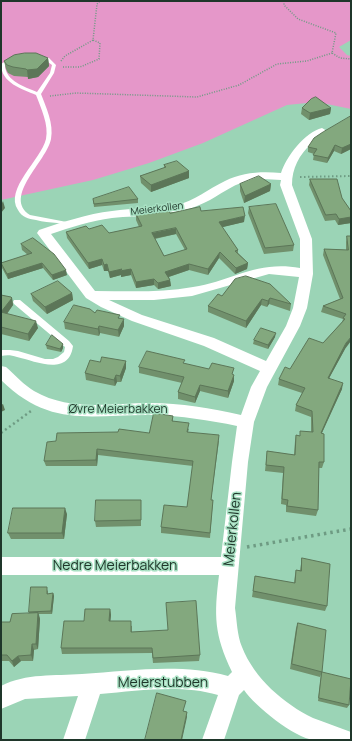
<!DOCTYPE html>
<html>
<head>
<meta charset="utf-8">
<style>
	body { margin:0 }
	#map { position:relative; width:352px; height:741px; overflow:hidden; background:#9bd4b6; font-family:Manrope,sans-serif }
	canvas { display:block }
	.frame { position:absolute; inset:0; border:2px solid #1f362a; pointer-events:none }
</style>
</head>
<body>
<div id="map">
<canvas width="352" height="741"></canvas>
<div class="frame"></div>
</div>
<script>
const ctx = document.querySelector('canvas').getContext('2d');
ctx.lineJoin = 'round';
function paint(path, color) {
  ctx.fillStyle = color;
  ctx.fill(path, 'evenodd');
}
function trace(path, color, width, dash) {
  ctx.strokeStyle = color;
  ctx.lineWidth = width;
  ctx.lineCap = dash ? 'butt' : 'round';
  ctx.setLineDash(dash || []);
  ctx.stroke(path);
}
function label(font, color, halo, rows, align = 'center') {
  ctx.font = font + ' Manrope,sans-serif';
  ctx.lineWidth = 3;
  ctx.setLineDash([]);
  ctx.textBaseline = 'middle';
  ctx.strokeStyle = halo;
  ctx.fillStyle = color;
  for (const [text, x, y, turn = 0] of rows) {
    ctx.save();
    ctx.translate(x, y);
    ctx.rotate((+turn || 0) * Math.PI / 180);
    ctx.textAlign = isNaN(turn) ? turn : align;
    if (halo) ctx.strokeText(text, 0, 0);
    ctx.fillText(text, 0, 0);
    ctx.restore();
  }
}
paint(new Path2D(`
	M 1,1 L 351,1 L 351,40 L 339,47 L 347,55 L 351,56 L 351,109 L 317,102 L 287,105 L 203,143 L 149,163 L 93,180 L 1,200 Z`), '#e597c9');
trace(new Path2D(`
	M 284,1 L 284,5 L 298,19 L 336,33 L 332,53 L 340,58 L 351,59
	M 61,61 L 65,56 L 93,40
	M 63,67 L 80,67 L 99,59 L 100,43 L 93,40 L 97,4 L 100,1
	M 50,96 L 76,93 L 197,97 L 239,85 L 277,64 L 307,61 L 332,53`), '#6e9b83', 1.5, [1, 1.5]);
trace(new Path2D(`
	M 300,177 L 351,176`), '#6e9b83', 2, [1.5, 2.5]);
trace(new Path2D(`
	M 1,433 L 31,411`), '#6e9b83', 2.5, [2, 3]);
trace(new Path2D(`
	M 247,547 L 351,529`), '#6e9b83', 3.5, [2.5, 4]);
paint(new Path2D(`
	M 36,56 L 49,58 L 56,65 L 54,73 L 41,94 C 46,107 54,124 51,139 C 47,161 2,197 30,215 L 72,223 L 72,225 C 67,226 62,224 57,223 C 50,222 43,222 36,220 C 28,219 22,217 18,210 C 4,189 41,160 46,139 C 49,125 41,108 36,95 C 22,89 1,83 1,64 L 11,58 L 15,58 L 15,60 L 5,66 C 6,81 25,87 37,92 L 50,73 L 52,65 L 45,60 L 36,58 Z
	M 14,300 L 20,300 L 69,341 L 73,346 C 69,377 35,361 17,357 C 11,355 7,355 1,356 L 1,350 L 10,350 L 18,351 L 45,359 L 53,359 L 58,357 L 64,352 L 65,347 L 14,304 L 13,302 Z`), '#fff');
paint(new Path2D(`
	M 322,128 L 327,131 C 323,136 317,139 312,143 C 299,155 292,168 292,185 L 312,239 L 313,274 L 307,308 L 300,326 L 267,387 L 254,422 L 248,462 L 235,608 C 237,621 237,635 242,647 C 254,678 284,704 313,718 C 326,723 338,727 351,732 L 351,740 C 339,740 326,741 314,740 C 294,738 255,706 244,690 L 239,695 L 224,740 L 202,740 L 218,695 C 180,684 138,691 100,694 L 85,740 L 63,740 L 78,696 L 25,699 L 1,709 L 1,686 C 26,673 55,676 82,674 C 130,671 180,663 228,676 L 232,672 C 214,634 214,616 219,575 L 1,575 L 1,557 L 221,557 L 232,462 L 237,426 C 209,420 181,416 153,415 C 91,414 51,429 1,380 L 1,366 L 6,367 C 15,375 24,385 34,391 C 70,412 111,403 150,403 C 181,403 211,408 241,415 L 251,387 L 260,371 L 204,346 L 132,321 L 101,307 L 86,298 L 37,233 L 39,230 C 63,222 87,214 112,211 C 133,208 155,209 176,205 C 195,201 208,189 225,181 C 242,172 263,171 281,173 C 286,157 305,132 322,128 ZM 263,179 L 281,180 L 280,185 L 300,239 L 300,268 C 257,260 232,281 193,287 C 160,293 127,291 95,291 L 51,234 C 71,227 91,221 112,218 C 141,215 170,217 197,206 C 223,196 232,180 263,179 ZM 269,274 L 299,277 L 293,308 L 286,326 L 266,361 L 214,338 L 142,315 L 109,300 L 154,300 L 192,296 Z`), '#fff');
paint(new Path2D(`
	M 48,58 L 49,66 L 38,77 L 28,79 L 28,77 L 14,76 L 8,73 L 6,69 L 4,61 Z
	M 302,108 L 331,108 L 330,114 L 309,120 L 301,114 Z
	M 351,116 L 351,149 L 341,154 L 334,151 L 327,163 L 313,160 L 314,154 L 308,152 L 308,147 Z
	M 164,165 L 189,171 L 189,178 L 151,192 L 141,183 L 140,176 L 164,168 Z
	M 310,179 L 342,198 L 351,211 L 351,223 L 338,225 L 335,220 L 325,221 L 309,185 Z
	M 240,184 L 271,184 L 270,191 L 244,203 L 240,191 Z
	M 93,199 L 138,199 L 138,203 L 94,207 Z
	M 249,207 L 294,245 L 293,251 L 264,254 L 248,213 Z
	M 201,211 L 244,222 L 222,227 L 238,250 L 238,253 L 248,263 L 247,269 L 235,274 L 219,258 L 208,275 L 189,270 L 169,277 L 170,280 L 171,286 L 158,289 L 154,285 L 136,288 L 131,275 L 121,277 L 121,275 L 110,278 L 108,271 L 104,271 L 102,265 L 89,269 L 67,238 L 66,232 L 89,229 L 109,233 L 139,227 L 136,220 L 136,214 ZM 176,234 L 185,250 L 164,256 L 155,239 Z
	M 347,236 L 351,236 L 345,349 L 329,378 L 342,389 L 322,433 L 324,462 L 322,468 L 319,468 L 318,510 L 316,516 L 286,512 L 286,505 L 281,504 L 283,473 L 265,471 L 267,451 L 294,455 L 295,441 L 296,435 L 300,436 L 300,431 L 311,432 L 311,417 L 295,411 L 296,405 L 302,393 L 278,385 L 279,379 L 323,343 L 342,322 L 343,319 L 321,312 L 323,306 L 340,299 L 323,255 L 324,249 L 346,250 L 346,242 Z
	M 21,244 L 67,275 L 53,280 L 43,268 L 8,279 L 2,268 L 1,263 L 28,255 L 22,250 Z
	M 235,279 L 291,304 L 290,311 L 269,304 L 267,307 L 261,305 L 246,328 L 208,312 L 208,306 L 222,296 Z
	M 1,290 L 2,295 L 12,298 L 13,305 L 7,314 L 38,328 L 29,341 L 1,334 Z
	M 72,293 L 73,300 L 47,314 L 33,301 L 31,294 Z
	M 95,313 L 120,318 L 124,326 L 119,337 L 100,333 L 99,336 L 65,329 L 64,322 Z
	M 275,337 L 268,349 L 253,344 L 254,340 Z
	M 63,344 L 63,348 L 61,352 L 47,349 L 46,345 Z
	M 126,361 L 126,368 L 121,382 L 117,382 L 115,386 L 86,380 L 85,373 L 100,362 Z
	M 185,364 L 233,375 L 234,381 L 228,398 L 200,391 L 195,403 L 178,399 L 178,392 L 182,383 L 139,373 L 139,367 Z
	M 173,416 L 173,421 L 189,429 L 188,432 L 219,441 L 211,500 L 213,500 L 210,538 L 161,533 L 161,527 L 187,507 L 193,466 L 98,455 L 97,466 L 46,466 L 44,461 L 56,441 L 149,433 Z
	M 141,506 L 141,526 L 96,527 L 95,521 Z
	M 67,514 L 64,539 L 11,539 L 8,533 Z
	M 302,558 L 327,606 L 325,611 L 252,597 L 255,576 L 294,583 L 295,575 L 296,570 L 300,570 Z
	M 48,590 L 48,594 L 53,593 L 54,596 L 52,614 L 39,614 L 40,619 L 38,649 L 34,650 L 33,661 L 21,661 L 14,667 L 9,661 L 1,661 L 1,622 L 10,622 L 29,613 L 29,612 Z
	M 110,609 L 111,615 L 110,621 L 132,626 L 132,632 L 200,655 L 199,661 L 153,663 L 152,653 L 62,654 L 61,648 L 84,621 Z
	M 298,623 L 322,672 L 320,677 L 290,669 L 296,628 Z
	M 322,672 L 349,705 L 347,708 L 318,701 L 321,675 Z`), '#71906c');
paint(new Path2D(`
	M 48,58 L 49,66 L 38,77 L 28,79 L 27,70 Z
	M 331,108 L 330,114 L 309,120 L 310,113 Z
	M 351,144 L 351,149 L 341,154 L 342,148 Z
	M 335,145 L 334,151 L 327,163 L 328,158 Z
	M 189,171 L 189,178 L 151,192 L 151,185 Z
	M 271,184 L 270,191 L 244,203 L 245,196 Z
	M 3,201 L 5,208 L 1,213 L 1,205 Z
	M 245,216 L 244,222 L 219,228 L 219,222 Z
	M 351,217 L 351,223 L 338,225 L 339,219 Z
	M 176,228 L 176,234 L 152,239 L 152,233 Z
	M 220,252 L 219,258 L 208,275 L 208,269 Z
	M 102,259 L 102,265 L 89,269 L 88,263 Z
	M 42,263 L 43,268 L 8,279 L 7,274 Z
	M 248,263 L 247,269 L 235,274 L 236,268 Z
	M 107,264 L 108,271 L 104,271 L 104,265 Z
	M 189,264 L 189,270 L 165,278 L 165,272 Z
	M 122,269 L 131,269 L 131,275 L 121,277 L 121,275 L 110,278 L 109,272 Z
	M 66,270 L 67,275 L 53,280 L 52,275 Z
	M 154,279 L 154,285 L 136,288 L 136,282 Z
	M 170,280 L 171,286 L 158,289 L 158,283 Z
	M 72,293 L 73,300 L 47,314 L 45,307 Z
	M 12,298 L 13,305 L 3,319 L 1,312 Z
	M 270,298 L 269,304 L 267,307 L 268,301 Z
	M 262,299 L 261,305 L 246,328 L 246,321 Z
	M 124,319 L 124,326 L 119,337 L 118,330 Z
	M 36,321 L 38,328 L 29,341 L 28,334 Z
	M 99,326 L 100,333 L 99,336 L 98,329 Z
	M 276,333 L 275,337 L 268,349 L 268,345 Z
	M 351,337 L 351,341 L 345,349 L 326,384 L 328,378 L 346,343 Z
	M 63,344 L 63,348 L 61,352 L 60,349 Z
	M 126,361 L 126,368 L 121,382 L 120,376 Z
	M 116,375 L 117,382 L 115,386 L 114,380 Z
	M 234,375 L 234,381 L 228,398 L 228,391 Z
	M 343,383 L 342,389 L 319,439 L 321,433 Z
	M 200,385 L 200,391 L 195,403 L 195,397 Z
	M 3,404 L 5,410 L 1,412 L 1,405 Z
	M 97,449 L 98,455 L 97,466 L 96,460 Z
	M 65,508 L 67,514 L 64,539 L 62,533 Z
	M 53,593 L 54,596 L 52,614 L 51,611 Z
	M 110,609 L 111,615 L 110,626 L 109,621 Z
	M 38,613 L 40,619 L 38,649 L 36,644 Z
	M 32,644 L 34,650 L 33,661 L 31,655 Z
	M 18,656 L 21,661 L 14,667 L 12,661 Z
	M 187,712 L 187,717 L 182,740 L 181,740 Z`), '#5c7658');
const building = new Path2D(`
	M 25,53 L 36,53 L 48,58 L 37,69 L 27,70 L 26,69 L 13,67 L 7,65 L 4,61 L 14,55 Z
	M 316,97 L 331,108 L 310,113 L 302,108 L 311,99 Z
	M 351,116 L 351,144 L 342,148 L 335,145 L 328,158 L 313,155 L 317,149 L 308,147 L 314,138 L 323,132 Z
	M 177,161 L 189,171 L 151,185 L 140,176 L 166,167 L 164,165 Z
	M 259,176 L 271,184 L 245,196 L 240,184 Z
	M 310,179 L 337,179 L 342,198 L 351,211 L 351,217 L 339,219 L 336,214 L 326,215 Z
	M 129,187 L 138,199 L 94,204 L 93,199 Z
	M 276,204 L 294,245 L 265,248 L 249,207 Z
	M 200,207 L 201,211 L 243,207 L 245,216 L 219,222 L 238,250 L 235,251 L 248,263 L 236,268 L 220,252 L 208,269 L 189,264 L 165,272 L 170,280 L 158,283 L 154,279 L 136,282 L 131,269 L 120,271 L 122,269 L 109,272 L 107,264 L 104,265 L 102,259 L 88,263 L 66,232 L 86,226 L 89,229 L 102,225 L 109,233 L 142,226 L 136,214 L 145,211 L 149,214 L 169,211 L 170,213 ZM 176,228 L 187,249 L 164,256 L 152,233 Z
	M 347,236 L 351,236 L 351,337 L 346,343 L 328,378 L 343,383 L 321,433 L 324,434 L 324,462 L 319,462 L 318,510 L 287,506 L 288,500 L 282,499 L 284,467 L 266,465 L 267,451 L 295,455 L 296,435 L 300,436 L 300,431 L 313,432 L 312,411 L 296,405 L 305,388 L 279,379 L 285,367 L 290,369 L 309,338 L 323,343 L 345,319 L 343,318 L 346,314 L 323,306 L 343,298 L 324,249 L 348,250 Z
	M 33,238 L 54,254 L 66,270 L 52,275 L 42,263 L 7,274 L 1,263 L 32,253 L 21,244 Z
	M 246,276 L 270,284 L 291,304 L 270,298 L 268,301 L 262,299 L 246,321 L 208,306 L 218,294 L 222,296 L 235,279 Z
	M 58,281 L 72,293 L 45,307 L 31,294 Z
	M 1,295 L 11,297 L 12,298 L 1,312 L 36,321 L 28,334 L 1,327 Z
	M 74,305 L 90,309 L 95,313 L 97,310 L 120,315 L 118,318 L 124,319 L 118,330 L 99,326 L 98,329 L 64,322 Z
	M 261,328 L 276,333 L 268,345 L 254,340 Z
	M 52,335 L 63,344 L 60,349 L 46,345 Z
	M 147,351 L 185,360 L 183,363 L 209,369 L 212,363 L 234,368 L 232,374 L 234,375 L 228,391 L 200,385 L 195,397 L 178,392 L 184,377 L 139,367 Z
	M 102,357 L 126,361 L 120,376 L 116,375 L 114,380 L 85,373 L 90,360 L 100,362 Z
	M 154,413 L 173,416 L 172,421 L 189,423 L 187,432 L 219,435 L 211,500 L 213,500 L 210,533 L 161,527 L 164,505 L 187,507 L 193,461 L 97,449 L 96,460 L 44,461 L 47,442 L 56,441 L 57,433 L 118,432 L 119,429 L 149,433 Z
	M 96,500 L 141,500 L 141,520 L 95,521 Z
	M 13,508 L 65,508 L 62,533 L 8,533 Z
	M 302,558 L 330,564 L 327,606 L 253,591 L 255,576 L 295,583 L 296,570 L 301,571 Z
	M 31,587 L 47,587 L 47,594 L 53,593 L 51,611 L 29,612 Z
	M 196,601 L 200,655 L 153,658 L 152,648 L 61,648 L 64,621 L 84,621 L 85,609 L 110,609 L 109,621 L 131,621 L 131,632 L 168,630 L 166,603 Z
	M 38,613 L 36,644 L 32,644 L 31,655 L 18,656 L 12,661 L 7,655 L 1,655 L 1,622 L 10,622 L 12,614 Z
	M 298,623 L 326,630 L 322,672 L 292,664 Z
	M 322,672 L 351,679 L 349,705 L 319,698 Z
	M 157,693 L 186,701 L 183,711 L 187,712 L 181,740 L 145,740 Z`);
paint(building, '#83a87e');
trace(building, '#5c7658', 1);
label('10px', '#1f362a', '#a8e1c3', [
	["Meierkollen",157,209,-7]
]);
label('12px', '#1f362a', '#a8e1c3', [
	["Øvre Meierbakken",118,410]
]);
label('14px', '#1f362a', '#a8e1c3', [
	["Meierkollen",233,529,-84],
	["Nedre Meierbakken",115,566],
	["Meierstubben",163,683]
]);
</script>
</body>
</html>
